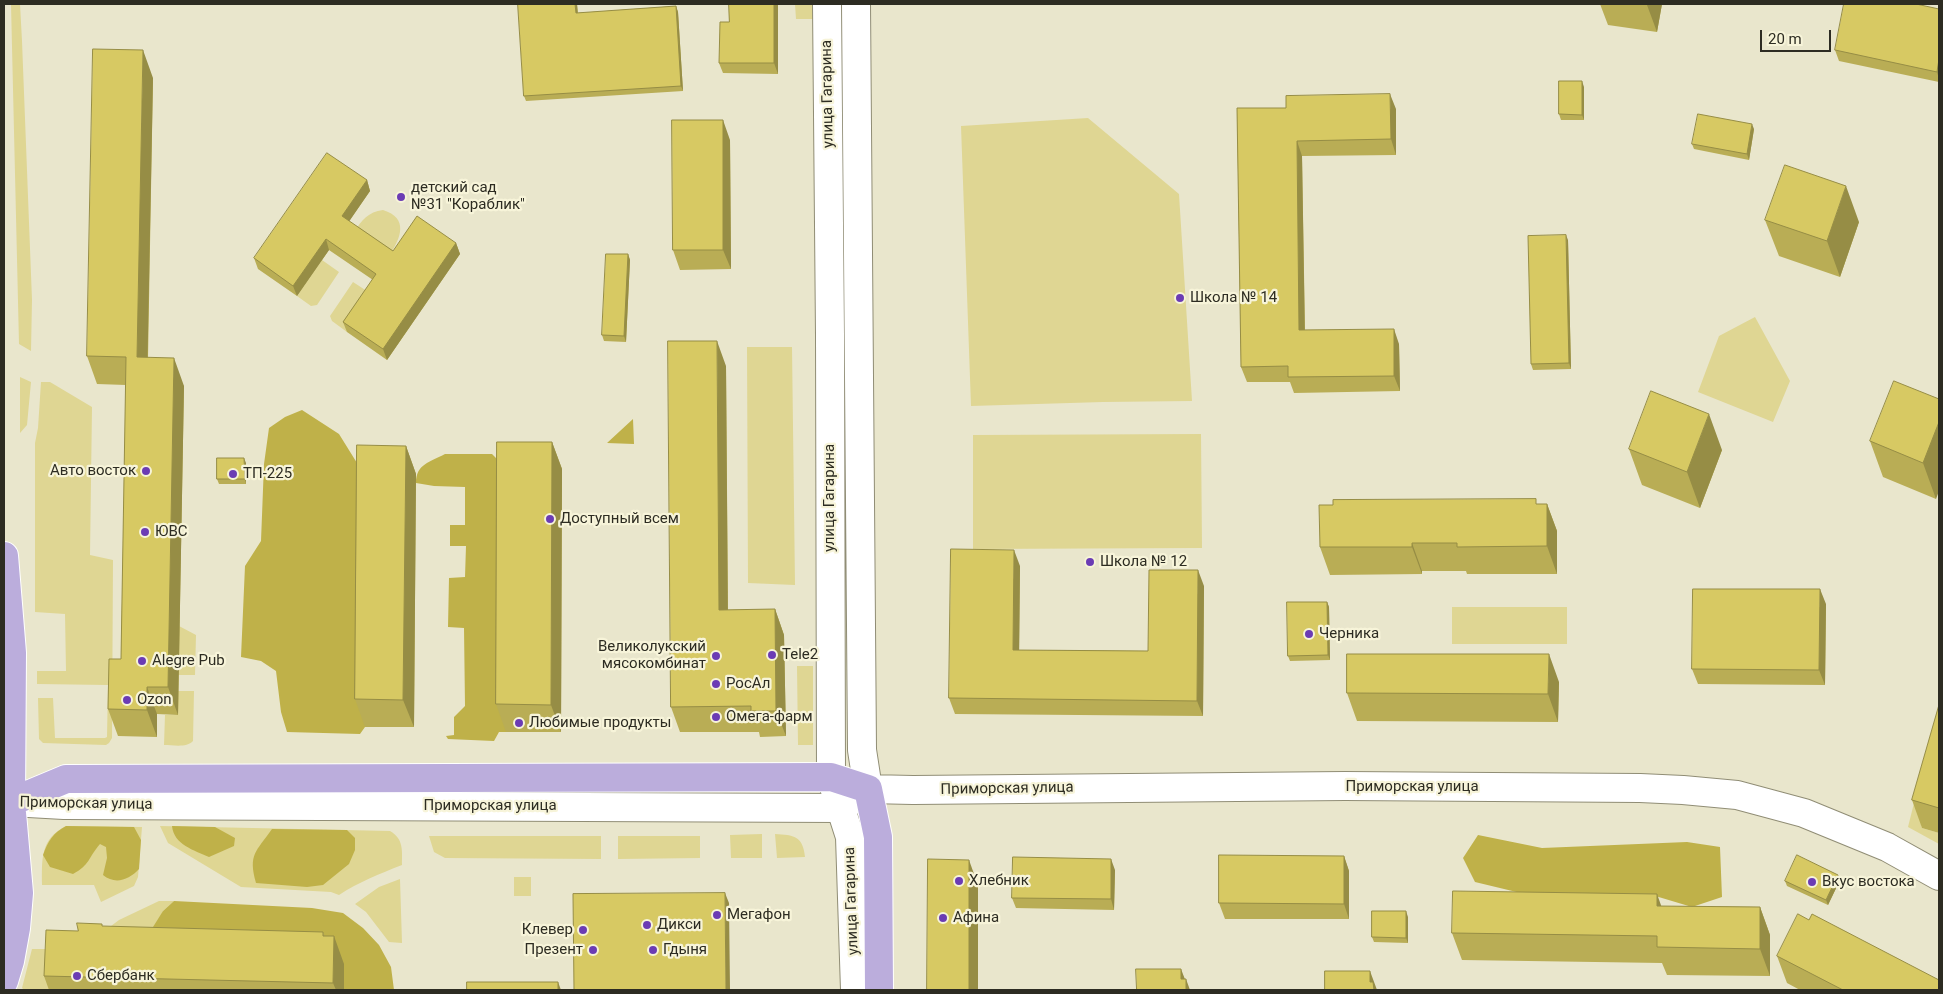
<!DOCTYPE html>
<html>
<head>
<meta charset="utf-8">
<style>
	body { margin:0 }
	#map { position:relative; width:1943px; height:994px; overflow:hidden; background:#e9e6cc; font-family:Roboto,sans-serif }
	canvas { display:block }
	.frame { position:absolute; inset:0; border:5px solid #2d2c22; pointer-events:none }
	.scale { position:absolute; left:1760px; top:30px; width:71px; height:22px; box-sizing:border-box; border:2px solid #2d2c22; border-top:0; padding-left:6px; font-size:15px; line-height:18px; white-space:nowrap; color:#2d2c22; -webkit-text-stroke:4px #f7f4d9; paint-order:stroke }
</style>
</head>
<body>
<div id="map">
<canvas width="1943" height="994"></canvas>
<div class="frame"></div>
<div class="scale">20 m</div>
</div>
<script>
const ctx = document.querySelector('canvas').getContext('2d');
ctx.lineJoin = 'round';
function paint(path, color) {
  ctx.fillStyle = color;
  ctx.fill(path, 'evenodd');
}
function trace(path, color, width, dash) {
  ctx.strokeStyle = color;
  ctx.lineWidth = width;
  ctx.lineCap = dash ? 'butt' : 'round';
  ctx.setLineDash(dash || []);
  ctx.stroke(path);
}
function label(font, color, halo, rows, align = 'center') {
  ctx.font = font + ' Roboto,sans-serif';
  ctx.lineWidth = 4.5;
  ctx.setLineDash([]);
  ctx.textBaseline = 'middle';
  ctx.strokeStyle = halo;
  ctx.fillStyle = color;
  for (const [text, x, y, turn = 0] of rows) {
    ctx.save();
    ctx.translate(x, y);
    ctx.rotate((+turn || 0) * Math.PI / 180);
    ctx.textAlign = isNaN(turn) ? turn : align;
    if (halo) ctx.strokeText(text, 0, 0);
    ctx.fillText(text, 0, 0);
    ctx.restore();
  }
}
paint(new Path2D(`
	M 11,4 L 20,4 L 22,41 L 32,300 L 31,351 L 19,344 Z
	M 795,4 L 813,4 L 813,19 L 796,19 Z
	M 1088,118 L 1179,194 L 1192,401 L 1103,402 L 971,406 L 961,126 Z
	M 383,210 C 409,218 401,238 389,256 L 354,232 C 362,220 368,212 383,210 Z
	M 322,260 L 339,272 L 317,305 L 311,306 L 297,296 Z
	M 353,282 L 373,295 L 347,332 L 332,321 L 330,316 Z
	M 1755,317 L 1790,381 L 1773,422 L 1698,392 L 1719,336 Z
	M 747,347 L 792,347 L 795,585 L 748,583 Z
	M 20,377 L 31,382 L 27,425 L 20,433 Z
	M 41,382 L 50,382 L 92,407 L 90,555 L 113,560 L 112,738 L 109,743 L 106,745 L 43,743 L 39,739 L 38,698 L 53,698 L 55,738 L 105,738 L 107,737 L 108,685 L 37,684 L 37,671 L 66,671 L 65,614 L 35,612 L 35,443 L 38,428 Z
	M 1201,434 L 1202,548 L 973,549 L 973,435 Z
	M 1452,607 L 1567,607 L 1567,644 L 1452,644 Z
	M 179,626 L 196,635 L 195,675 L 178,675 Z
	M 797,666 L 813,666 L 813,745 L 798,745 Z
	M 178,691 L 194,691 L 193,741 C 187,748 173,745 164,745 L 165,715 L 178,715 Z
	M 1915,799 L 1922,828 L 1939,833 L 1939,844 L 1908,827 Z
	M 66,826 L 142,827 L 138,877 L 134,886 L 101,902 L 94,885 L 42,885 C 42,859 40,839 66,826 Z
	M 160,826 L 390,831 C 404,839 402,851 402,865 C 379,874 359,882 339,895 L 331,892 L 241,887 L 168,843 Z
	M 762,834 L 762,858 L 731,858 L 730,835 Z
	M 775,834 C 794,835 803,836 805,857 L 777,858 Z
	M 429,836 L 601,836 L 601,859 L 445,858 L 434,852 Z
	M 618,836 L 700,836 L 700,858 L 618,859 Z
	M 514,877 L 531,877 L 531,896 L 514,896 Z
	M 400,879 L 402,943 L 389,942 L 366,912 L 355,904 L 379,887 Z
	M 159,901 L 174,901 L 163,911 L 156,950 L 99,935 L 119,920 Z
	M 32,949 L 53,949 L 52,990 L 24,990 L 22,988 Z`), '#dfd693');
paint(new Path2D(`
	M 302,410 L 339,434 L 357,463 L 367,473 L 365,727 L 360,734 L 287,732 L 281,712 L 276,671 L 261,661 L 241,657 L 245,566 L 261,541 L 264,464 L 269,428 L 285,417 Z
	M 633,419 L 634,444 L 607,443 Z
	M 445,454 L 492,454 L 507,469 L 506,732 L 499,732 L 494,741 L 448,739 L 446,736 L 454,735 L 454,717 L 465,706 L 464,628 L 448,627 L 449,578 L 465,577 L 466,546 L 450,546 L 450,525 L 465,525 L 465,487 L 434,486 L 416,483 C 416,464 430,462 445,454 Z
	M 66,826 L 134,827 L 141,840 L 139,869 C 129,880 115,885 103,875 L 107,858 L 106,847 L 100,844 C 88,858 90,865 73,874 L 50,867 L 43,855 C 48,841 53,833 66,826 Z
	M 172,826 L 215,827 L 235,838 L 234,846 L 209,857 C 194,850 174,845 172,826 Z
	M 272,829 L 347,830 L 355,838 L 355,850 L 349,864 L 323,885 L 307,887 L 256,883 C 248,854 256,852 272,829 Z
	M 1478,835 L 1542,848 L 1687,842 L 1720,847 L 1722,897 L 1692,907 L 1652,895 L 1529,895 L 1475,882 L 1463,858 Z
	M 174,901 L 312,908 L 343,913 L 363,928 L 379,945 L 391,967 L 394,990 L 344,990 L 344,964 L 156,950 L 153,927 L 163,911 Z`), '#bfb149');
const tertiary = new Path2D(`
	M 833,784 L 850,837 L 855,990`);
const secondary = new Path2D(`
	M 827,4 L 830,335 L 831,777
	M 856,4 L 862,750 L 868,789
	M 11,802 L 64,805 L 841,808 L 868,789 L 913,790 L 1345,786 L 1640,788 L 1683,790 L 1737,795 L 1804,813 L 1887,847 L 1939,876`);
const primary = new Path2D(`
	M 4,556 L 12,653 L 11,802 L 19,893 L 16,928 L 10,961 L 4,981
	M 4,807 L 11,802 L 66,779 L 831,777 L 868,789 L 878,837 L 879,990`);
trace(tertiary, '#908d75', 30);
trace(secondary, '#908d75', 30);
trace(primary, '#fff', 30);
trace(tertiary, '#fff', 28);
trace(secondary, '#fff', 28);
trace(primary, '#bbaddc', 28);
paint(new Path2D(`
	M 518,4 L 577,4 L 578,13 L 676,6 L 678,12 L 683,91 L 526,101 L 524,96 Z
	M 729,4 L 778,4 L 778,74 L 723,73 L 719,63 L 729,22 Z
	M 1600,4 L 1662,4 L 1657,32 L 1608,25 Z
	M 1939,9 L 1939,82 L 1839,61 L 1835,50 Z
	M 153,78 L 148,358 L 184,386 L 178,715 L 157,714 L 157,737 L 118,736 L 108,709 L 121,659 L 126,385 L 97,384 L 87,356 Z
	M 1584,87 L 1584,120 L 1561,120 L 1559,114 Z
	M 1237,108 L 1396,109 L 1396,155 L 1302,156 L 1305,330 L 1399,344 L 1400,391 L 1294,393 L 1290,382 L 1247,382 L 1241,367 Z
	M 1754,129 L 1749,160 L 1694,149 L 1692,144 Z
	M 730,140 L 731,269 L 680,270 L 673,250 Z
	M 367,180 L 370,191 L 349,221 L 393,251 L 456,243 L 460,254 L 387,360 L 347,332 L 343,322 L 373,280 L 329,250 L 297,296 L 258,269 L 254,258 Z
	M 1765,220 L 1859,222 L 1840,277 L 1779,256 Z
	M 1568,240 L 1571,369 L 1533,370 L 1531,364 Z
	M 628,254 L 630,260 L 626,342 L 604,341 L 602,335 Z
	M 726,366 L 728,610 L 775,609 L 784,635 L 786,736 L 760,737 L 759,732 L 680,732 L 671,707 Z
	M 1939,399 L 1936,499 L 1883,477 L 1870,441 Z
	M 552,442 L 562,469 L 561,732 L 506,732 L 496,704 Z
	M 406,446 L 416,474 L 414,727 L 365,727 L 355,699 Z
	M 1629,449 L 1722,450 L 1700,508 L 1642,485 Z
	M 246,463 L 246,484 L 219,484 L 217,479 Z
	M 1538,504 L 1547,504 L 1557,531 L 1557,574 L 1467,574 L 1466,571 L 1422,571 L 1422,574 L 1330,575 L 1320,547 Z
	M 1020,566 L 1019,650 L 1148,651 L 1204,586 L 1203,716 L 955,714 L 949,698 Z
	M 1327,602 L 1329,607 L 1330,660 L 1290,661 L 1288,656 Z
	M 1826,604 L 1825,685 L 1698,684 L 1692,669 Z
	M 1559,682 L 1558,722 L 1357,721 L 1347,693 Z
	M 1939,705 L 1939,833 L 1922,828 L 1912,800 Z
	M 1344,856 L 1349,871 L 1349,919 L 1225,919 L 1219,903 Z
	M 1115,870 L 1114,910 L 1016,908 L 1012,898 Z
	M 1838,875 L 1840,880 L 1828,905 L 1787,886 L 1785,881 Z
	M 1661,906 L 1760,907 L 1770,935 L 1770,976 L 1667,975 L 1662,963 L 1462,960 L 1452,933 Z
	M 1408,917 L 1408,943 L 1374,942 L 1372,937 Z
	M 1809,920 L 1939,990 L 1800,990 L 1787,983 L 1777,956 Z
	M 103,927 L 323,932 L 325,936 L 344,964 L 344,990 L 49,990 L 44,976 L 78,931 Z`), '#b9ad55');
paint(new Path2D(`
	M 575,4 L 577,4 L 578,18 L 576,13 Z
	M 774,4 L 778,4 L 778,74 L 774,63 Z
	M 1648,4 L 1662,4 L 1657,32 L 1647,5 Z
	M 676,6 L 678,12 L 683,91 L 681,86 Z
	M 143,50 L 153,78 L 147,385 L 137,357 Z
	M 1939,59 L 1939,79 L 1937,72 Z
	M 1582,81 L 1584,87 L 1584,120 L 1582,115 Z
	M 1390,94 L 1396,109 L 1396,155 L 1391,139 Z
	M 723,120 L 730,140 L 731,269 L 723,250 Z
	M 1752,124 L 1754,129 L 1749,160 L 1747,154 Z
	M 1297,141 L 1302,156 L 1305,345 L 1299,330 Z
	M 367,180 L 370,191 L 346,226 L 342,216 Z
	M 1846,186 L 1859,222 L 1840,277 L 1827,241 Z
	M 1566,235 L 1568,240 L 1571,369 L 1569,363 Z
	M 326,239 L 329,250 L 297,296 L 293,286 Z
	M 456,243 L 460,254 L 387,360 L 383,349 Z
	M 628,254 L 630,260 L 626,342 L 624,336 Z
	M 1394,329 L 1399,344 L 1400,391 L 1394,376 Z
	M 717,341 L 726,366 L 728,636 L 719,610 Z
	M 174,358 L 184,386 L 178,715 L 168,687 Z
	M 1709,414 L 1722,450 L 1700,508 L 1687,472 Z
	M 1939,422 L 1939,491 L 1936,499 L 1923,463 Z
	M 552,442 L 562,469 L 561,732 L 551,705 Z
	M 406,446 L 416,474 L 414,727 L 403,700 Z
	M 244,458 L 246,463 L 246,484 L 245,479 Z
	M 1547,504 L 1557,531 L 1557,574 L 1547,546 Z
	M 1412,543 L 1422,571 L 1422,574 L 1412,547 Z
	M 1014,550 L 1020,566 L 1019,665 L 1013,650 Z
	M 1198,570 L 1204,586 L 1203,716 L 1197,701 Z
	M 1820,589 L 1826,604 L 1825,685 L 1819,670 Z
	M 1327,602 L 1329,607 L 1330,660 L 1328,655 Z
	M 775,609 L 784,635 L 786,736 L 776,711 Z
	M 1549,654 L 1559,682 L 1558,722 L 1548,694 Z
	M 147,687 L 157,714 L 157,737 L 147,710 Z
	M 1344,856 L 1349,871 L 1349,919 L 1344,904 Z
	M 1111,859 L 1115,870 L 1114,910 L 1111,899 Z
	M 969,860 L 978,885 L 978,990 L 969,990 Z
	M 1838,875 L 1840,880 L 1828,905 L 1826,900 Z
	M 725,893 L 729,903 L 730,990 L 726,990 Z
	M 1657,894 L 1667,922 L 1657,906 Z
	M 1760,907 L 1770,935 L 1770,976 L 1760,949 Z
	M 1406,911 L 1408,917 L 1408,943 L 1406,938 Z
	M 334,936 L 344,964 L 344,990 L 336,990 L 333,983 Z
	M 1181,969 L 1186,982 L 1186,979 L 1190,990 L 1185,990 L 1181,979 Z
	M 1370,971 L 1377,990 L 1373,990 L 1370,982 Z
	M 558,982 L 561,990 L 558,990 Z`), '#968d45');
const building = new Path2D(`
	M 518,4 L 575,4 L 576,13 L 676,6 L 681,86 L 524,96 Z
	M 729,4 L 774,4 L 774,63 L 719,63 L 720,22 L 729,22 Z
	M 1844,4 L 1916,4 L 1939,9 L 1939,59 L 1937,72 L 1835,50 Z
	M 93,49 L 143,50 L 137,357 L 174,358 L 168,687 L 147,687 L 147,710 L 108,709 L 109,659 L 121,659 L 126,357 L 87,356 Z
	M 1559,81 L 1582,81 L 1582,115 L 1559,114 Z
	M 1390,94 L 1391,139 L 1297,141 L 1299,330 L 1394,329 L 1394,376 L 1288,377 L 1288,366 L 1241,367 L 1237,108 L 1286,108 L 1286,96 Z
	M 1698,114 L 1752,124 L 1747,154 L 1692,144 Z
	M 672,120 L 723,120 L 723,250 L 673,250 Z
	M 327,153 L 367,180 L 342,216 L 393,251 L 417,216 L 456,243 L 383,349 L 343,322 L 376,274 L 326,239 L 293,286 L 254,258 Z
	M 1785,165 L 1846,186 L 1827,241 L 1765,220 Z
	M 1566,235 L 1569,363 L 1531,364 L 1528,236 Z
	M 606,254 L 628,254 L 624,336 L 602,335 Z
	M 668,341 L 717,341 L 719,610 L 775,609 L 776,711 L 751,711 L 751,706 L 671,707 Z
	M 1894,381 L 1939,399 L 1939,422 L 1923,463 L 1870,441 Z
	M 1651,391 L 1709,414 L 1687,472 L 1629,449 Z
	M 497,442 L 552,442 L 551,705 L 496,704 Z
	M 357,445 L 406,446 L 403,700 L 355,699 Z
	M 217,458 L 244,458 L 245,479 L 217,479 Z
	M 1536,499 L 1536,504 L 1547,504 L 1547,546 L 1457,547 L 1457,543 L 1412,543 L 1412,547 L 1320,547 L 1319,505 L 1333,505 L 1333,500 Z
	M 951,549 L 1014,550 L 1013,650 L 1148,651 L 1149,570 L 1198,570 L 1197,701 L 949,698 Z
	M 1693,589 L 1820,589 L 1819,670 L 1692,669 Z
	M 1287,602 L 1327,602 L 1328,655 L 1288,656 Z
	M 1347,654 L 1549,654 L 1548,694 L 1347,693 Z
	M 1939,705 L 1939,808 L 1912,800 Z
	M 1219,855 L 1344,856 L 1344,904 L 1219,903 Z
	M 1797,855 L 1838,875 L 1826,900 L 1785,881 Z
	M 1013,857 L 1111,859 L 1111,899 L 1012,898 Z
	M 928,859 L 969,860 L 969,990 L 927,990 Z
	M 1453,891 L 1657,894 L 1657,906 L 1760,907 L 1760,949 L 1657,947 L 1657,936 L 1452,933 Z
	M 725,893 L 726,990 L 574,990 L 573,894 Z
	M 1372,911 L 1406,911 L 1406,938 L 1372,937 Z
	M 1798,914 L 1809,920 L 1812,914 L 1939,980 L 1939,990 L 1843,990 L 1777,956 Z
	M 77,923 L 102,924 L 102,926 L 323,932 L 323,936 L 334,936 L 333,983 L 44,976 L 46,930 L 78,931 Z
	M 1136,969 L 1181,969 L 1181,979 L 1186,979 L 1186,990 L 1137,990 Z
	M 1325,971 L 1370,971 L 1370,982 L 1373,982 L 1374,990 L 1325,990 Z
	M 467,982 L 558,982 L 558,990 L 467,990 Z`);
paint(building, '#d7c963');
trace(building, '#968d45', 1);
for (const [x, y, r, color] of [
	[401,197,5,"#6b3cb4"],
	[1180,298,5,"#6b3cb4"],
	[146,471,5,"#6b3cb4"],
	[233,474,5,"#6b3cb4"],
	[550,519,5,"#6b3cb4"],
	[145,532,5,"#6b3cb4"],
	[1090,562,5,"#6b3cb4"],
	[1309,634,5,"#6b3cb4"],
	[772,655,5,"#6b3cb4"],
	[716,656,5,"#6b3cb4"],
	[142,661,5,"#6b3cb4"],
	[716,684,5,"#6b3cb4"],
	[127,700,5,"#6b3cb4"],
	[716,717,5,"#6b3cb4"],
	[519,723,5,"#6b3cb4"],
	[959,881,5,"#6b3cb4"],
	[1812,882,5,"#6b3cb4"],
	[717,915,5,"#6b3cb4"],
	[943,918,5,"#6b3cb4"],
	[647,925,5,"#6b3cb4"],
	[583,930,5,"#6b3cb4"],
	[593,950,5,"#6b3cb4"],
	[653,950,5,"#6b3cb4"],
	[77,976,5,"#6b3cb4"]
]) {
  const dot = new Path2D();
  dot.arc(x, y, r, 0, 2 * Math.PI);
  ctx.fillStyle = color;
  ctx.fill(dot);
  trace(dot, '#f7f4d9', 2);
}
label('15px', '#2d2c22', '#f7f4d9', [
	["улица Гагарина",828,94,-91],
	["улица Гагарина",830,498,-90],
	["Приморская улица",1412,787],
	["Приморская улица",1007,789,-1],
	["Приморская улица",86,804,1],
	["Приморская улица",490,806],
	["улица Гагарина",852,901,-92]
]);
label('15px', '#2d2c22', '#f7f4d9', [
	["детский сад",411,188],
	["№31 \"Кораблик\"",411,205],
	["Школа № 14",1190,298],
	["Авто восток",136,471,"right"],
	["ТП-225",243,474],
	["Доступный всем",560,519],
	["ЮВС",155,532],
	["Школа № 12",1100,562],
	["Черника",1319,634],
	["Великолукский",706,647,"right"],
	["мясокомбинат",706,664,"right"],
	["Tele2",782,655],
	["Alegre Pub",152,661],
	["РосАл",726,684],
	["Ozon",137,700],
	["Омега-фарм",726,717],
	["Любимые продукты",529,723],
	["Хлебник",969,881],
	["Вкус востока",1822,882],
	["Мегафон",727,915],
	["Афина",953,918],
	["Дикси",657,925],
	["Клевер",573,930,"right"],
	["Презент",583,950,"right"],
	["Гдыня",663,950],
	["Сбербанк",87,976]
], 'left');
</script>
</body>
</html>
